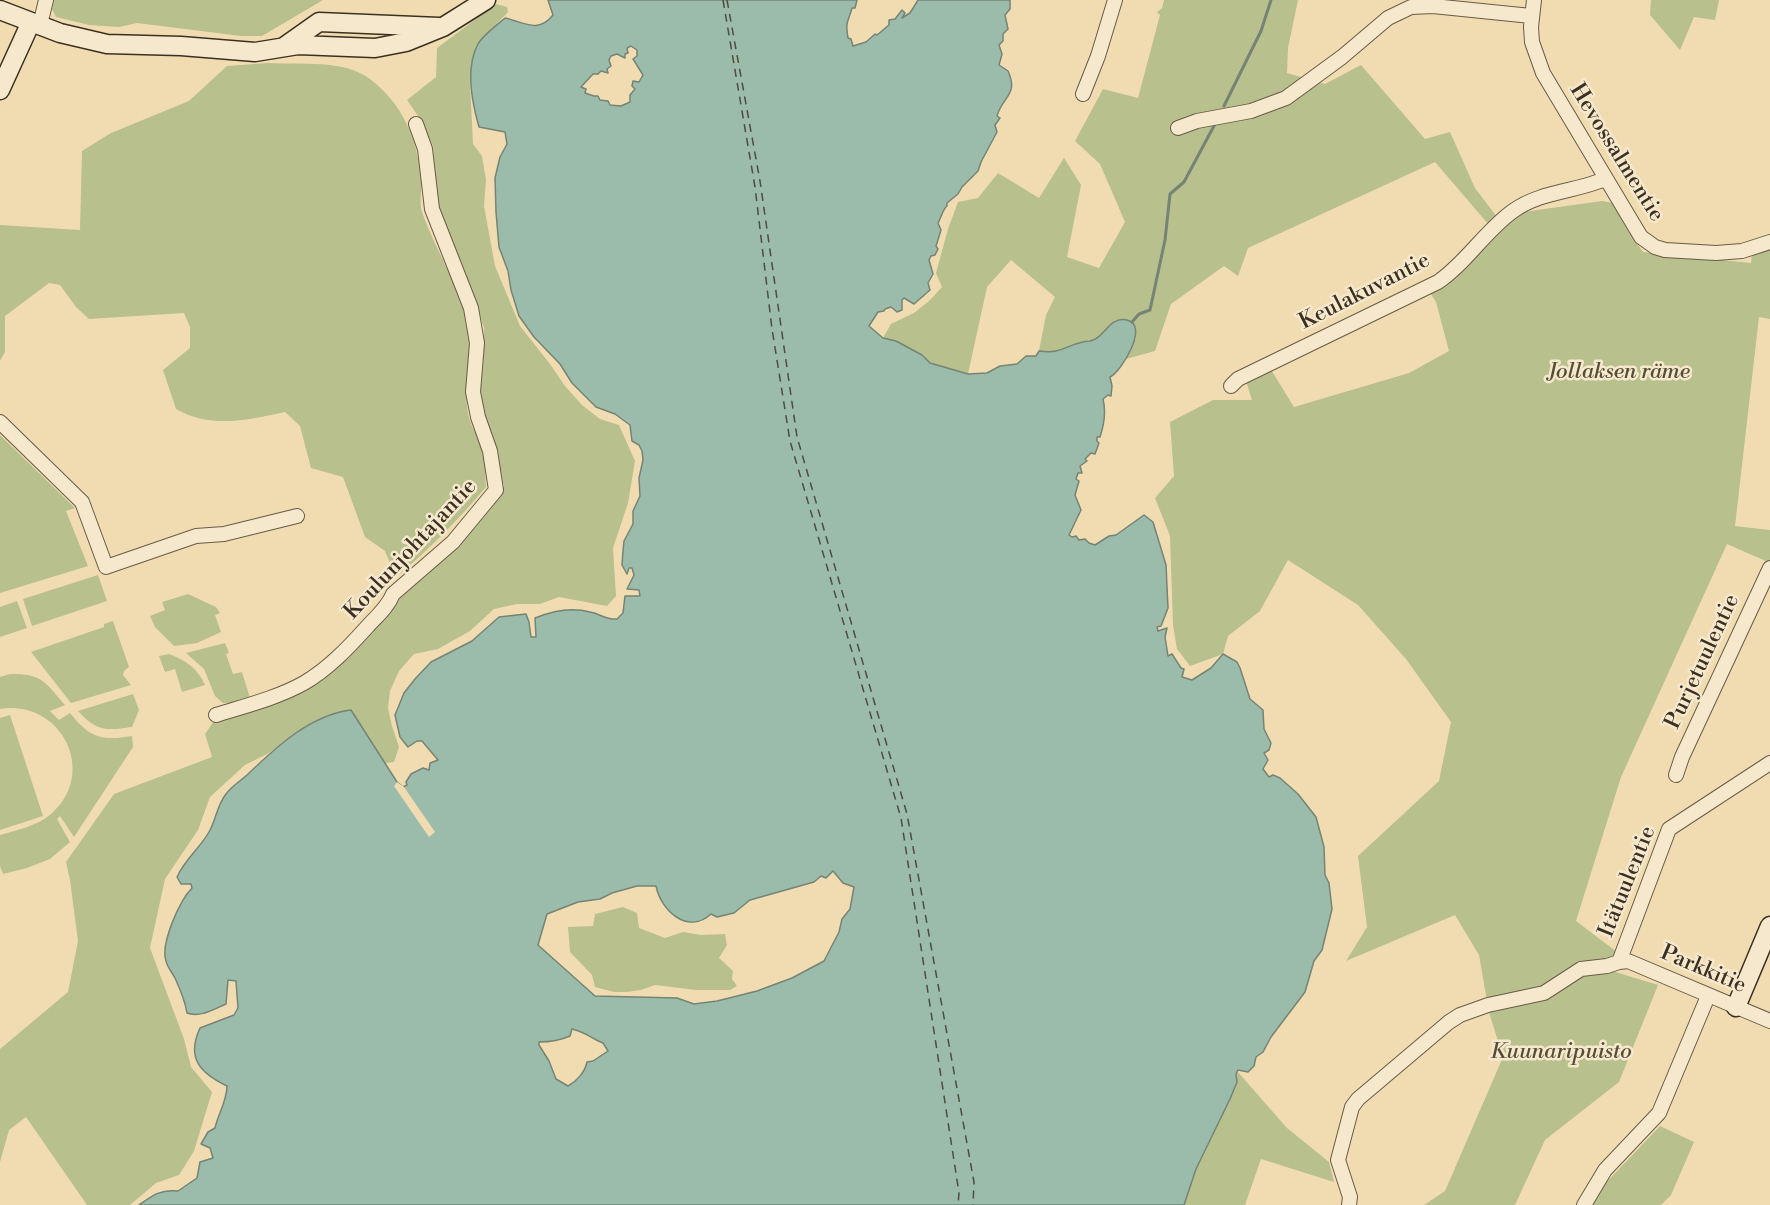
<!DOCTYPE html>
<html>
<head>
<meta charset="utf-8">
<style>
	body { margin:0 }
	canvas { display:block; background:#f1dcb1 }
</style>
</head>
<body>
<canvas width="1770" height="1205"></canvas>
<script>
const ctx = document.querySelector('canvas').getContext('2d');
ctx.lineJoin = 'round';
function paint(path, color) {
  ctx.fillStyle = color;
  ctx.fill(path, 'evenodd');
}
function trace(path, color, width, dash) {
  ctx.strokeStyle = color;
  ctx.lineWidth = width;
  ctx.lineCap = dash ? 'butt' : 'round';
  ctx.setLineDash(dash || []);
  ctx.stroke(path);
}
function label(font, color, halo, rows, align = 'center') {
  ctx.font = font + ' "Libre Bodoni",serif';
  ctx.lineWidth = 5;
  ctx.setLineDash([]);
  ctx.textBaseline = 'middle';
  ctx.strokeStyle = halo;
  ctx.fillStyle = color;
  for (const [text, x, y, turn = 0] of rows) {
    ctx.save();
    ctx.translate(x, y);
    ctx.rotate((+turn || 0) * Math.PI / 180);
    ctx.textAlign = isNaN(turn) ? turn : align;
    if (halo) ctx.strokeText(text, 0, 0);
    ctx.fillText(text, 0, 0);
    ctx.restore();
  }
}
paint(new Path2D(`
	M 53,0 L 323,0 L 262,36 L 241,36 L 137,23 L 119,27 L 89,25 L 56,17 L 52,9 Z
	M 1164,0 L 1298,0 L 1288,48 L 1287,73 L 1325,84 L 1361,65 L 1425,139 L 1450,132 L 1475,188 L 1497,217 L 1489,225 L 1435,162 L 1248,248 L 1238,276 L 1224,266 L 1171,304 L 1155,351 L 1126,359 L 1136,338 L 1116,320 C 1109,325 1106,332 1099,337 C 1093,341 1087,340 1081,343 C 1064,348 1057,353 1039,351 L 1046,315 L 1055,297 L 1011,260 L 987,287 L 968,374 L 930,363 L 922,355 L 896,341 L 883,338 L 891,324 L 914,313 L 929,301 L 942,287 L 936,273 L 948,229 L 958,202 L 978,198 L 998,173 L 1039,198 L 1064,158 L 1081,185 L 1067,257 L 1099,268 L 1125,222 L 1100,164 L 1075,141 L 1103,89 L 1138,98 L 1160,15 L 1157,12 L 1162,8 Z
	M 1651,0 L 1719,0 L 1715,20 L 1694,17 L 1680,50 L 1650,15 Z
	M 496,4 L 507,7 L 508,12 L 478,43 L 470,83 L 473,144 L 482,156 L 486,180 L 484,206 L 495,266 L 520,326 L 550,364 L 565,386 L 582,405 L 600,419 L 619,425 L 635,461 L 628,503 L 613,548 L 616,596 L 607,606 L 559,597 L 540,604 L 517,604 L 494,609 L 470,631 L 438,649 L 414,654 L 399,671 L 390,691 L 388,708 L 392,726 L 399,747 L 394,762 L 385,763 L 351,710 L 313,723 L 267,754 L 245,765 L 210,797 L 198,830 L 165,879 L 150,948 L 184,1039 L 191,1067 L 212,1092 L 194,1151 L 179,1175 L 156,1183 L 130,1205 L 87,1205 L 26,1117 L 9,1130 L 0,1162 L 0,1049 L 68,992 L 78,941 L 70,880 L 66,862 L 114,794 L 212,757 L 205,734 L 216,718 L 305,687 L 416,581 L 451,553 L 497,500 L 504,486 L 493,436 L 485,417 L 480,393 L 483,367 L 484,328 L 474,297 L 438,210 L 433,146 L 421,120 L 407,100 L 436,77 L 437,48 Z
	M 268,63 C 299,65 344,59 370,79 C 403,104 418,140 421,181 C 422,191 419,203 422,212 C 435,249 458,284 467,322 C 473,353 463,382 468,413 C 470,427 481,440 484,455 C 486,465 485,477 486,487 C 458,520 429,550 396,577 L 385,551 L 365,537 L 343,477 L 311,468 L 300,426 L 285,412 C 248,420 211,429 176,409 L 163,370 L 190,348 L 190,327 L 184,313 L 89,319 L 76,307 L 60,285 L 49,283 L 5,316 L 5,352 L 0,361 L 0,225 L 80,230 L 82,151 L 111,133 L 189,101 L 227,66 Z
	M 1602,201 L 1613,203 L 1628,231 L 1643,252 L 1751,263 L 1752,253 L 1770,249 L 1770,319 L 1759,317 L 1735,526 L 1770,530 L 1770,563 L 1727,544 L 1621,777 L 1576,921 L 1617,952 C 1584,979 1528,990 1487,1001 L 1479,955 L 1455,915 L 1346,961 L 1367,927 L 1358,856 L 1439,781 L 1451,722 L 1406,659 L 1358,605 L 1288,560 L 1260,611 L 1228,636 L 1223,654 L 1190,666 L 1177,649 L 1173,625 L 1170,536 L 1155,498 L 1174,476 L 1170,422 L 1213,400 L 1252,400 L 1246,381 L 1270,368 L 1294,407 L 1409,373 L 1449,351 L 1436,302 L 1429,291 L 1523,212 Z
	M 0,435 L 75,508 L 66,511 L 88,566 L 0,593 Z
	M 98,575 L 107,601 L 32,626 L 23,599 Z
	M 188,594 L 216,607 L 220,613 L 215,615 L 221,632 L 197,643 L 174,646 L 155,627 L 150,616 L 165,610 L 162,602 Z
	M 17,601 L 27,628 L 0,637 L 0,607 Z
	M 113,621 L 129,667 L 124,671 L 123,675 L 131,685 L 71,703 L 31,652 L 104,627 L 104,624 Z
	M 225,643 L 229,653 L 226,654 L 233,674 L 242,672 L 250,698 L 235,703 L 223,703 L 215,696 L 204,669 L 186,653 Z
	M 169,654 C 186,660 198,669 205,685 L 182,692 L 175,669 L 165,672 L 159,656 Z
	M 10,674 C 42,673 46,683 65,705 L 50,711 L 59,720 L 70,713 C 90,738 101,741 132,736 L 133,747 L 74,837 L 60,816 L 57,819 L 70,842 L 50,859 L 27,868 L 3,874 L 0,866 L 0,835 C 17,830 37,826 51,814 C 99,773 61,699 0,709 L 0,677 Z
	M 133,694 L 139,710 L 132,727 C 106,731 96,731 78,711 Z
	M 10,715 L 43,816 L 0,830 L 0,718 Z
	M 623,907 L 637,913 L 639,928 L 665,938 L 683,932 L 701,935 L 725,934 L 727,945 L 719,958 L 733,971 L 732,979 L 737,986 L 730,990 L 696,990 L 655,985 L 641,990 L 627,992 L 614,992 L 595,987 L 592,975 L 570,952 L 568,927 L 593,926 L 595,914 Z
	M 1609,970 L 1658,985 L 1619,1082 L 1545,1140 L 1515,1205 L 1424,1205 L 1445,1191 L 1503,1057 L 1488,1009 L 1582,973 Z
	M 1237,1071 L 1287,1128 L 1329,1162 L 1334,1182 L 1261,1159 L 1245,1205 L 1184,1205 L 1196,1170 L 1230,1099 L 1237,1082 Z
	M 1660,1126 L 1694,1142 L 1671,1195 L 1661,1205 L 1592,1205 L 1600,1189 Z`), '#b8c08d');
const water = new Path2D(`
	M 548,0 L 857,0 L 855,8 L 852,8 C 848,23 845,21 848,38 L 851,39 L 853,46 L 866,42 L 875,34 L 877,35 L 889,25 L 889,20 L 895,19 L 902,10 L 905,13 L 902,18 L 910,13 L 918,0 L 1010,0 L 1010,9 L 1005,15 L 1008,29 L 1003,34 L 1003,41 L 999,45 L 1002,54 L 999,65 L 1008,71 C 1019,95 1002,97 997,116 L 1000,118 L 995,125 L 997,132 L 981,162 L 978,171 L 962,187 L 958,194 L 947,203 L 947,206 C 943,209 941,218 938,223 L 941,230 L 936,246 L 938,249 L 935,255 L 931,256 L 929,260 L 933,274 L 928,283 L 930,290 L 914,304 L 904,298 L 902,300 L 902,310 L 897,312 L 891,307 L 885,309 L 884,311 L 878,312 L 869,326 L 883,338 L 896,341 L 922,355 L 930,363 L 968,374 L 987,373 L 1000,366 L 1017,364 L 1026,356 L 1036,356 L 1039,351 C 1063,354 1063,346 1083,342 C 1091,340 1085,343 1093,340 C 1105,336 1110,316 1127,320 C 1150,325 1121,372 1110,377 L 1112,386 L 1111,396 L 1108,395 L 1103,399 C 1106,411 1104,425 1100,437 L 1097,437 L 1097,441 L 1099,443 L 1095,454 L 1091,453 L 1085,459 L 1087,461 L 1080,466 L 1082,473 L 1078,473 L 1076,479 L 1079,481 L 1075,495 L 1081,510 L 1069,535 L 1072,537 L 1076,536 L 1079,540 L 1085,539 L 1089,543 L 1095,545 L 1109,536 L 1116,535 L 1144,515 L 1153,522 L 1166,565 L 1168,608 L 1161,626 L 1157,627 L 1158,631 L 1167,628 L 1165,637 L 1168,656 L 1172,654 L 1181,668 L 1184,669 L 1182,677 L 1192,680 L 1211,668 L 1223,654 L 1237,662 L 1240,668 L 1250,699 L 1263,710 L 1264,729 L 1271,743 L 1269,750 L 1264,753 L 1268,760 L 1263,769 L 1269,777 L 1273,775 L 1280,778 L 1298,794 L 1316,817 L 1324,847 L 1325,875 L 1329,883 L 1332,909 L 1322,950 L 1314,961 L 1305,992 L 1271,1037 L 1263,1052 L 1256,1057 L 1254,1066 L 1248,1072 L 1238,1070 L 1236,1074 L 1237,1082 L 1230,1099 L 1196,1169 L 1184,1205 L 139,1205 C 153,1195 161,1189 178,1191 L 197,1178 L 200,1162 L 213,1158 L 210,1148 L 201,1144 L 208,1132 L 215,1128 C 218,1114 227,1101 227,1086 C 200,1073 186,1058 200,1028 L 234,1015 L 238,1008 L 236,981 L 228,980 L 226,1004 C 214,1009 200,1018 187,1013 C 185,1000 180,989 175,978 C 172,972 167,967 166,961 C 160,944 180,900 192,888 L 191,884 L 181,884 L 177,877 C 186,858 200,848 209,832 C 216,820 217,805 226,794 C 231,787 240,781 247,775 C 275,748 310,715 351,710 L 397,782 L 403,787 L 407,785 L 406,782 L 411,774 L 423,768 L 429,770 L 430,763 L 438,760 L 422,741 L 417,741 L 408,747 L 400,737 L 395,715 L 404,693 L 415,679 L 431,662 L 472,641 L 499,617 L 526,614 L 529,622 L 531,637 L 536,637 L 535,618 C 552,611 572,607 590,612 C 601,614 606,620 617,619 L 623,613 L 625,596 L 640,596 L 639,590 L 627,589 L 634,575 L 632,568 L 629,568 L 627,574 L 622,565 L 623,551 L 624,541 L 633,524 L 633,511 L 640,496 L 639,478 L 643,460 L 642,451 L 639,445 L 632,441 L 630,425 L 615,414 L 596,407 L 572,383 L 560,364 L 534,337 L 519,316 L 511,290 L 508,271 L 499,247 L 496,212 L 495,178 L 500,157 L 507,144 L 505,132 L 479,127 C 472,103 465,68 478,44 C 483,35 496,26 505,18 C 524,22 538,34 553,15 ZM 631,46 L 637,50 L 637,56 L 633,59 L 643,75 L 639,82 L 633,81 L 632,86 L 635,89 L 630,95 L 630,102 L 621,106 L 610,105 L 608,101 L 600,100 L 598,96 L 594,96 L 585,93 L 586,89 L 581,87 L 593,74 L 598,74 L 601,71 L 608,73 L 607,69 L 611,66 L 609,60 L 611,56 L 617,54 L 625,58 L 625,54 L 628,53 L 627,48 ZM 833,871 L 843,883 L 854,887 L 850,909 L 842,919 L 839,932 L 824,961 L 792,978 L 757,991 L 717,1001 L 694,1004 L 677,998 L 595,996 L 538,945 L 547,914 L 578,902 L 600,899 L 612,893 L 637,886 L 656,886 C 661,911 688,935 711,914 L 717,917 L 734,913 L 750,900 L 814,882 L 821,876 L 826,878 ZM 572,1029 C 586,1032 592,1039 603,1043 L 608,1051 L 593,1061 L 587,1062 C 585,1072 577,1081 568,1086 L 556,1079 L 549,1061 L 539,1045 L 539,1042 C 549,1042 561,1040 570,1036 Z`);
paint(water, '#9bbcab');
trace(water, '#758475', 1.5);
paint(new Path2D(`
	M 397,782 L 404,787 L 435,832 L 429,837 L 394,786 Z`), '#f1dcb1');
trace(new Path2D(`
	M 1224,106 L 1261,31 L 1271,0
	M 1132,322 L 1139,314 L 1150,310 L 1165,240 L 1170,194 L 1184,182 L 1215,124`), '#758475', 3);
trace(new Path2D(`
	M 723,0 L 755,187 L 772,329 L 790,441 L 901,818 L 959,1193 L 958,1205
	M 727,0 L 760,181 L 797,437 L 907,814 L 974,1182 L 973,1205`), '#4e4d3e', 1.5, [8, 6]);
const street = new Path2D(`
	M 1534,0 L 1531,27 L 1532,42 L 1543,73 L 1641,237 L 1655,247 L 1665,250 L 1716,253 L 1742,251 L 1770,242
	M 40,25 L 46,0
	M 1083,94 L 1098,56 L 1115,0
	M 1178,128 L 1197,121 L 1251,111 L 1286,98 L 1342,57 L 1388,18 L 1411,7 L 1433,6 L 1531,16
	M 1231,386 L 1238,379 L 1438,282 C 1466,263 1485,231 1513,211 C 1541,191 1575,192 1605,179
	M 0,422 L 82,502 L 106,567 L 196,536 L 224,534 L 297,516
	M 216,715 C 245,706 277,698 304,683 C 328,669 348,648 367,627 C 376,617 388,607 393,594 L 453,542 L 496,490 L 490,451 L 478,417 L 473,392 L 477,343 L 471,308 L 432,209 L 425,149 L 416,124
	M 1676,775 L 1682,757 L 1770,568
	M 1619,962 L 1669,829 L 1770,763
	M 1349,1205 L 1350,1197 L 1338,1160 L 1352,1107 L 1358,1099 L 1449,1022 L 1460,1015 L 1488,1005 L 1544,993 L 1581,969 L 1607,966 L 1619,962 L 1628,961 L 1770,1021
	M 1584,1205 L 1605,1170 L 1659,1113 L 1708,996`);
const secondary = new Path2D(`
	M 0,10 L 60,33 L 107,44 L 181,46 L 255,52 L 298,45 L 375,48 L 406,42 L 443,27 L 486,0
	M 285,46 L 319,22 L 439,27
	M 0,90 L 31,22
	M 1736,1007 L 1770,926`);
trace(street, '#685c46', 16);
trace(secondary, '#3b3123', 21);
trace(street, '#f6e8cc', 14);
trace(secondary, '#f6e8cc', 18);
label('22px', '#3b3123', '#f6e8cc', [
	["Hevossalmentie",1616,153,58],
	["Keulakuvantie",1365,292,-27],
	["Koulunjohtajantie",411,550,-47],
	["Purjetuulentie",1703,662,-65],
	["Itätuulentie",1628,882,-68],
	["Parkkitie",1703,970,23]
]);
label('italic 22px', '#544e38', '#f6e8cc', [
	["Jollaksen räme",1619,373],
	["Kuunaripuisto",1561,1053]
]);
</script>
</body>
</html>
